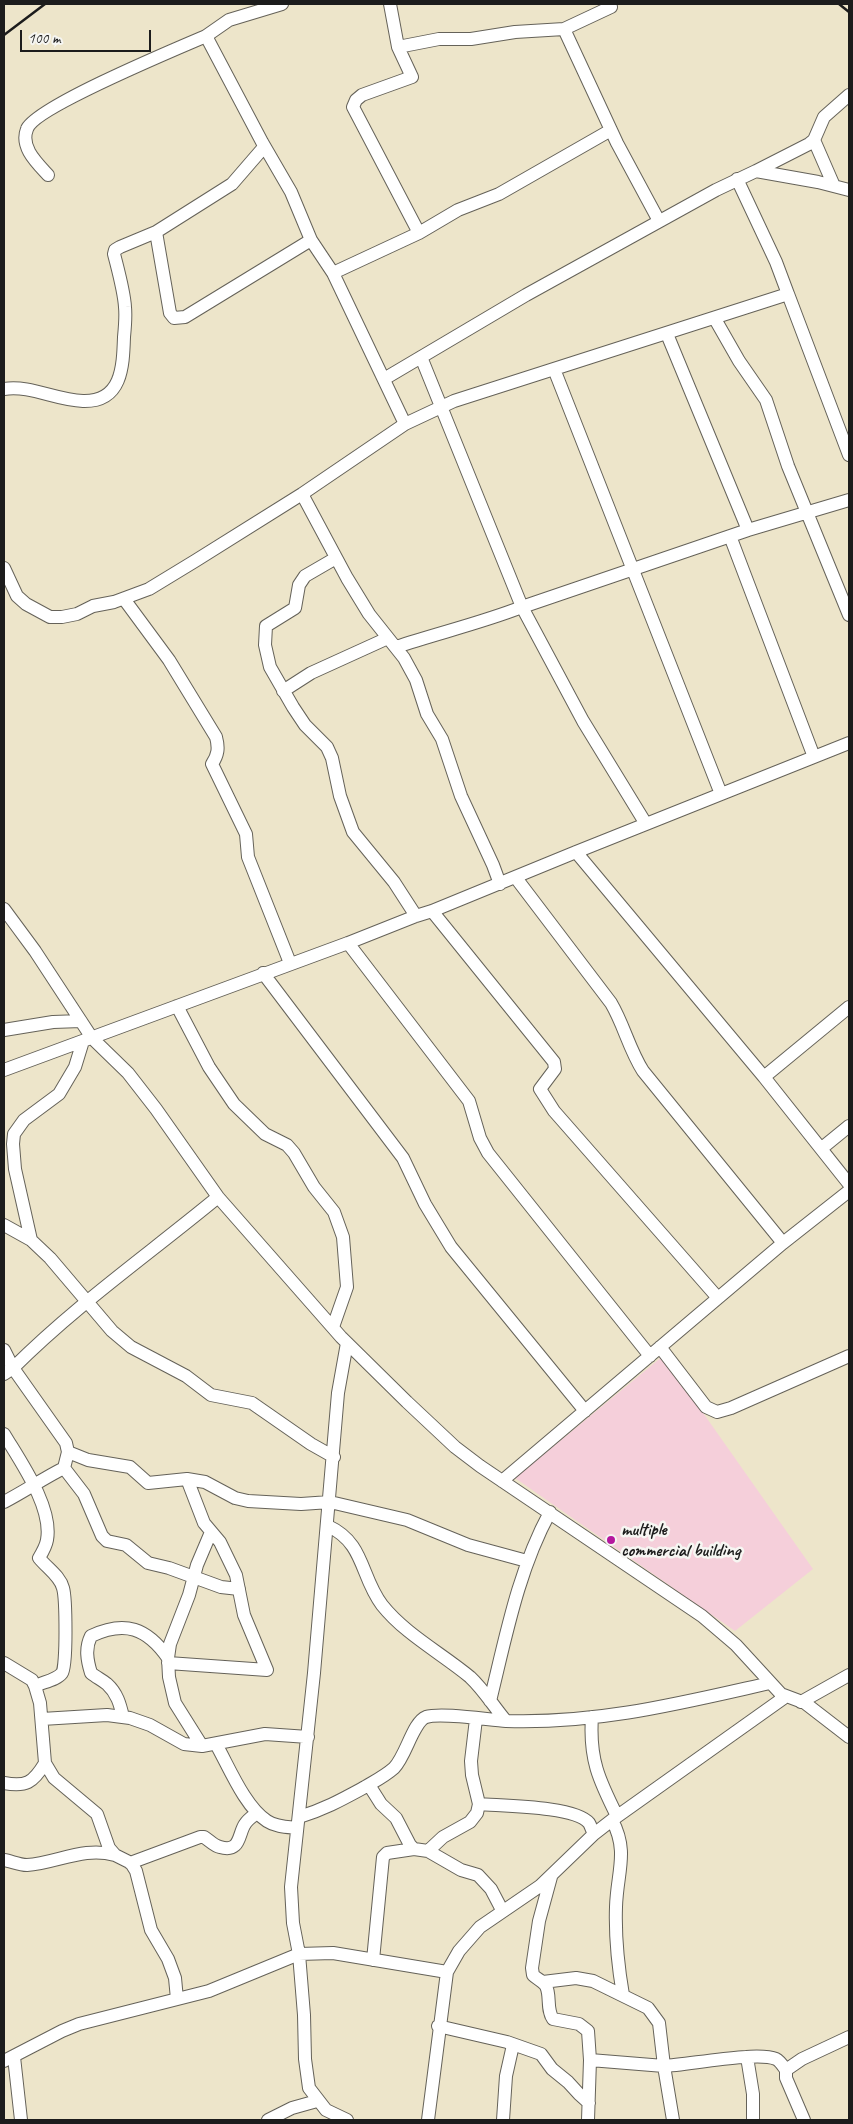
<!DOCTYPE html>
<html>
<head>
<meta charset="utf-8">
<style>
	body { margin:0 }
	#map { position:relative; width:853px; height:2124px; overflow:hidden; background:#ede5ca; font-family:Caveat,sans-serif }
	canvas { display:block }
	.frame { position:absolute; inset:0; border:5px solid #1c1c1c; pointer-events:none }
	.scale { position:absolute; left:20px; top:30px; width:131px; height:22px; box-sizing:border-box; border:2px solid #1c1c1c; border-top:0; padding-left:6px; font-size:15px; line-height:18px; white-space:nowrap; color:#1c1c1c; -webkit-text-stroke:4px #f6f6f2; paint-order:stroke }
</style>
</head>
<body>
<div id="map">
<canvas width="853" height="2124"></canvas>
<div class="frame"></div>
<div class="scale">100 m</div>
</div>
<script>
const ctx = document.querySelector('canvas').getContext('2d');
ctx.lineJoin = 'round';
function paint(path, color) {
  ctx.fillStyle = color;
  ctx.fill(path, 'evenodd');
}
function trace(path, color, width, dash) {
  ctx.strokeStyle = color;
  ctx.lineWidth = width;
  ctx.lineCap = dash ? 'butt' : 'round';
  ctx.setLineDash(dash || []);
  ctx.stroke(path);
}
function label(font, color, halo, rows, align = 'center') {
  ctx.font = font + ' Caveat,sans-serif';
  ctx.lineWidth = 5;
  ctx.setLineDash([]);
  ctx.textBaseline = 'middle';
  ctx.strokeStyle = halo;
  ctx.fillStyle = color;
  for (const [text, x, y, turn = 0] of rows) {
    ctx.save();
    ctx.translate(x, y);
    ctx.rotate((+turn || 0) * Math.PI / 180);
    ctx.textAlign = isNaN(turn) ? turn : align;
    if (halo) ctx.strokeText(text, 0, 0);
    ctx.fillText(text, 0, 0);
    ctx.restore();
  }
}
paint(new Path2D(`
	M 663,1356 L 813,1569 L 735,1631 L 515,1478 Z`), '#f5cfda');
const minor = new Path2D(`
	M 282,4 L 229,20 L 206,36 L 262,142 L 291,192 L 311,240 L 333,273 L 419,233 L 458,210 L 499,194 L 611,130
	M 390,4 L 398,47 L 412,77 L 362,95 L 356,100 L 353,107 L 419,233
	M 564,29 L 617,143 L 659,221
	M 398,47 L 439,39 L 471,39 L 515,32 L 564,29 L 611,7
	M 814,140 L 834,186
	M 264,147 L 232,184 L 156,232 L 170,313 L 174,318 L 185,317 L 311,240
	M 756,171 L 809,144 L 814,140 L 824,117 L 849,95
	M 48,175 C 36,162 20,147 27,129 C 34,108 178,48 206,36
	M 737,179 L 776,262 L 788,294
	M 333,273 L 405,424 L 454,401 L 788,294 L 849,455
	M 715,319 L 739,361 L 766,400 L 788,466 L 849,615
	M 667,334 L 748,530
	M 421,357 L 522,607 L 583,721 L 646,824
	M 554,369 L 721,794
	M 384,379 L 526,295 L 716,190 L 756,171 L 818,182 L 849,190
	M 4,389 C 31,385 55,400 83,401 C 122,402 123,367 124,337 C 125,327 126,317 125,307 C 124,291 118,270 114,254 L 115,250 L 120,247 L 156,232
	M 302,494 L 347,578 L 369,614 L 404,658 L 416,680 L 427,714 L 442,739 L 461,796 L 493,865 L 500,884
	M 730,536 L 814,757
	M 336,558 L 305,576 L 299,585 L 295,608 L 266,626 L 265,645 L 270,667 L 293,707 L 305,725 L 327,747 L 332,758 L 340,796 L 353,832 L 394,882 L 416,916
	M 4,568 L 17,596 L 26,604 L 50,617 L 62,617 L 77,614 L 93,606 L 114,602 L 149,589 L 195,561 L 302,494 L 405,424
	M 124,599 L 169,660 L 216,737 C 219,748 218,755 212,764 L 246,834 L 248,857 L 290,963
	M 396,647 C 438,633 481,623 522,607 L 748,530 L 849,500
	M 283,691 L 311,673 L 388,638
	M 576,852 L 764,1077
	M 516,878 L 611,1003 C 624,1025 629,1049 643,1071 L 783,1243
	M 4,909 L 35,951 L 92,1038 L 128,1073 L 156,1109 L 218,1197 L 341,1337 L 407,1402 L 455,1447 L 480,1466 L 702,1616 L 736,1645 L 781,1694 L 805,1703 L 849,1737
	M 432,911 L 554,1062 L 555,1069 L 540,1089 L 554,1111 L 718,1298
	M 348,943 L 469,1101 L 480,1138 L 488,1153 L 650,1356
	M 263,973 L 403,1158 L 425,1204 L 451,1247 L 585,1411
	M 177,1006 L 209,1067 L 234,1104 L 265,1134 L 287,1145 L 294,1153 L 314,1187 L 334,1212 L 343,1237 L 347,1287 L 333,1327
	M 849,1007 L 764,1077 L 849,1184
	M 4,1030 L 53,1022 L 81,1021
	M 83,1041 L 75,1067 L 59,1094 L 24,1120 L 14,1134 L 13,1144 L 15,1169 L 31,1240 L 50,1258 L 112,1331 L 131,1347 L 186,1376 L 211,1395 L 252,1403 L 311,1444 L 334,1457
	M 4,1070 L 348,943 L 416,916 L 432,911 L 576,852 L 849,743
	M 822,1148 L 849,1126
	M 4,1225 L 31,1240
	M 347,1343 L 338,1393 L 314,1673 L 291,1887 L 293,1923 L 299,1954 L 304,2015 L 305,2059 L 309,2088 L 326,2110 L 347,2120
	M 660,1347 L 706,1407 L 717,1412 L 731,1408 L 849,1356
	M 4,1350 L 13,1368 L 66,1443 L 68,1452 L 64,1468 C 44,1478 25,1491 4,1502
	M 4,1374 L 13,1368 C 76,1305 149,1254 218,1197
	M 4,1434 C 20,1461 53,1507 47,1540 C 46,1546 42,1553 39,1558 C 47,1568 60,1576 63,1588 C 66,1598 67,1667 62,1673 C 57,1680 43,1682 35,1686
	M 68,1452 L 88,1460 L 130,1467 L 148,1483 L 187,1479 L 205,1482 L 235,1498 L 248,1501 L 301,1504 L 330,1502 L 407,1520 L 468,1545 L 527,1561
	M 64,1468 L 84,1494 L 102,1536 L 107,1541 L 126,1545 L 148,1563 L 169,1568 L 221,1587 L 239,1589
	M 502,1481 L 783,1243 L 849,1191
	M 328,1526 C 365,1543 360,1576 382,1605 C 405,1634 441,1653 470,1677 C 484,1690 494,1707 506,1721 C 599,1724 681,1703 770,1683
	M 211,1532 L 197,1565 L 189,1595 L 170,1644 L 168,1658 L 169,1677 L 175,1703 L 202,1746 L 265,1734 L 308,1737
	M 4,1663 L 32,1680 L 35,1686 L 40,1703 L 45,1763 L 54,1778 L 97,1814 L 109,1848 L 115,1855 L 131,1863 L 136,1871 L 151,1930 L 168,1959 L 175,1978 L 177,1999
	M 168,1663 L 267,1670 L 244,1615 L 236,1575 L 220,1542 L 204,1523 L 187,1479
	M 490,1701 C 506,1636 518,1571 550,1512
	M 801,1702 L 849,1675
	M 123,1717 C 120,1704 117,1693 107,1684 C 102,1680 96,1677 91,1673 C 87,1660 85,1648 91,1636 C 125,1620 147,1628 168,1658
	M 592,1717 C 589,1759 599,1780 617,1816
	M 42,1719 L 107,1715 L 130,1718 L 150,1725 L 184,1744 L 202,1746
	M 216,1744 C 229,1767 245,1807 267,1821 C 276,1827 287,1827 297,1828
	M 4,1783 C 26,1787 33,1783 45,1763
	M 369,1785 L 381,1804 L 396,1818 L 410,1845 L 414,1849 L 428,1851 L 461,1870 L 478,1875 L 491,1889 L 502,1910
	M 479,1804 C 502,1806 575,1806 589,1823 C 591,1826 592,1831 594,1834
	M 299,1817 C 325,1809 341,1800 365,1787 C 375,1781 385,1776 394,1768 C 406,1756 413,1722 426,1717 C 441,1712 489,1720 506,1721
	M 612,1820 C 629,1852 617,1872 616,1907 C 615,1936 618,1966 623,1995
	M 428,1851 L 443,1837 L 470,1822 L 477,1813 L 479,1804 L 472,1775 L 471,1761 L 476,1719
	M 4,1860 C 11,1861 19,1865 27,1865 C 57,1863 84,1846 115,1855
	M 130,1863 L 200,1837 L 204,1837 C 209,1840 214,1846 220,1847 C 241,1853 238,1834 245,1824 C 248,1819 253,1816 257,1813
	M 551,1877 L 539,1921 L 532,1968 L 533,1975 C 537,1979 543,1981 546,1986 C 551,1996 546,2009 553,2019 L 579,2024 L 588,2031 L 590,2060 L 588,2120
	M 373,1960 L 383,1857 L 387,1853 L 414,1849
	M 543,1982 L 576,1978 L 593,1981 L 648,2008 L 659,2023 L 664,2066 C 688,2065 757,2051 776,2059 C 780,2061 783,2066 786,2070
	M 438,2026 L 507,2042 L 541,2054 L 552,2069 L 568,2082 L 579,2094 L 589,2103
	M 14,2057 L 21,2120
	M 747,2057 L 753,2094 L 753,2120
	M 590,2060 L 664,2066 L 673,2120
	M 4,2061 L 62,2031 L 79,2024 L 209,1991 L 299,1954 L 333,1953 L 447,1972
	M 268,2120 L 292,2108 L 317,2101
	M 428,2120 L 447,1972 L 459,1951 L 480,1927 L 540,1886 L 594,1834 L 612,1820 L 785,1697
	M 503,2120 L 506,2076 L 513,2045
	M 804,2120 L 786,2078 L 786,2070 L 802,2059 L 849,2037`);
trace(minor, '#656259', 14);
trace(minor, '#fff', 12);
trace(new Path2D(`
	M 839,4 L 849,12
	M 4,35 L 45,4`), '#1c1c1c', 2.5);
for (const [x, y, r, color] of [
	[611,1540,5,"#b5179e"]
]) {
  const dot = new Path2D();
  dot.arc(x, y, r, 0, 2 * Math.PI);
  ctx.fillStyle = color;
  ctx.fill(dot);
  trace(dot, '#f6f6f2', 2);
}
label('bold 18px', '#1c1c1c', '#f6f6f2', [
	["multiple",621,1530],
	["commercial building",621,1551]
], 'left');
</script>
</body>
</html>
